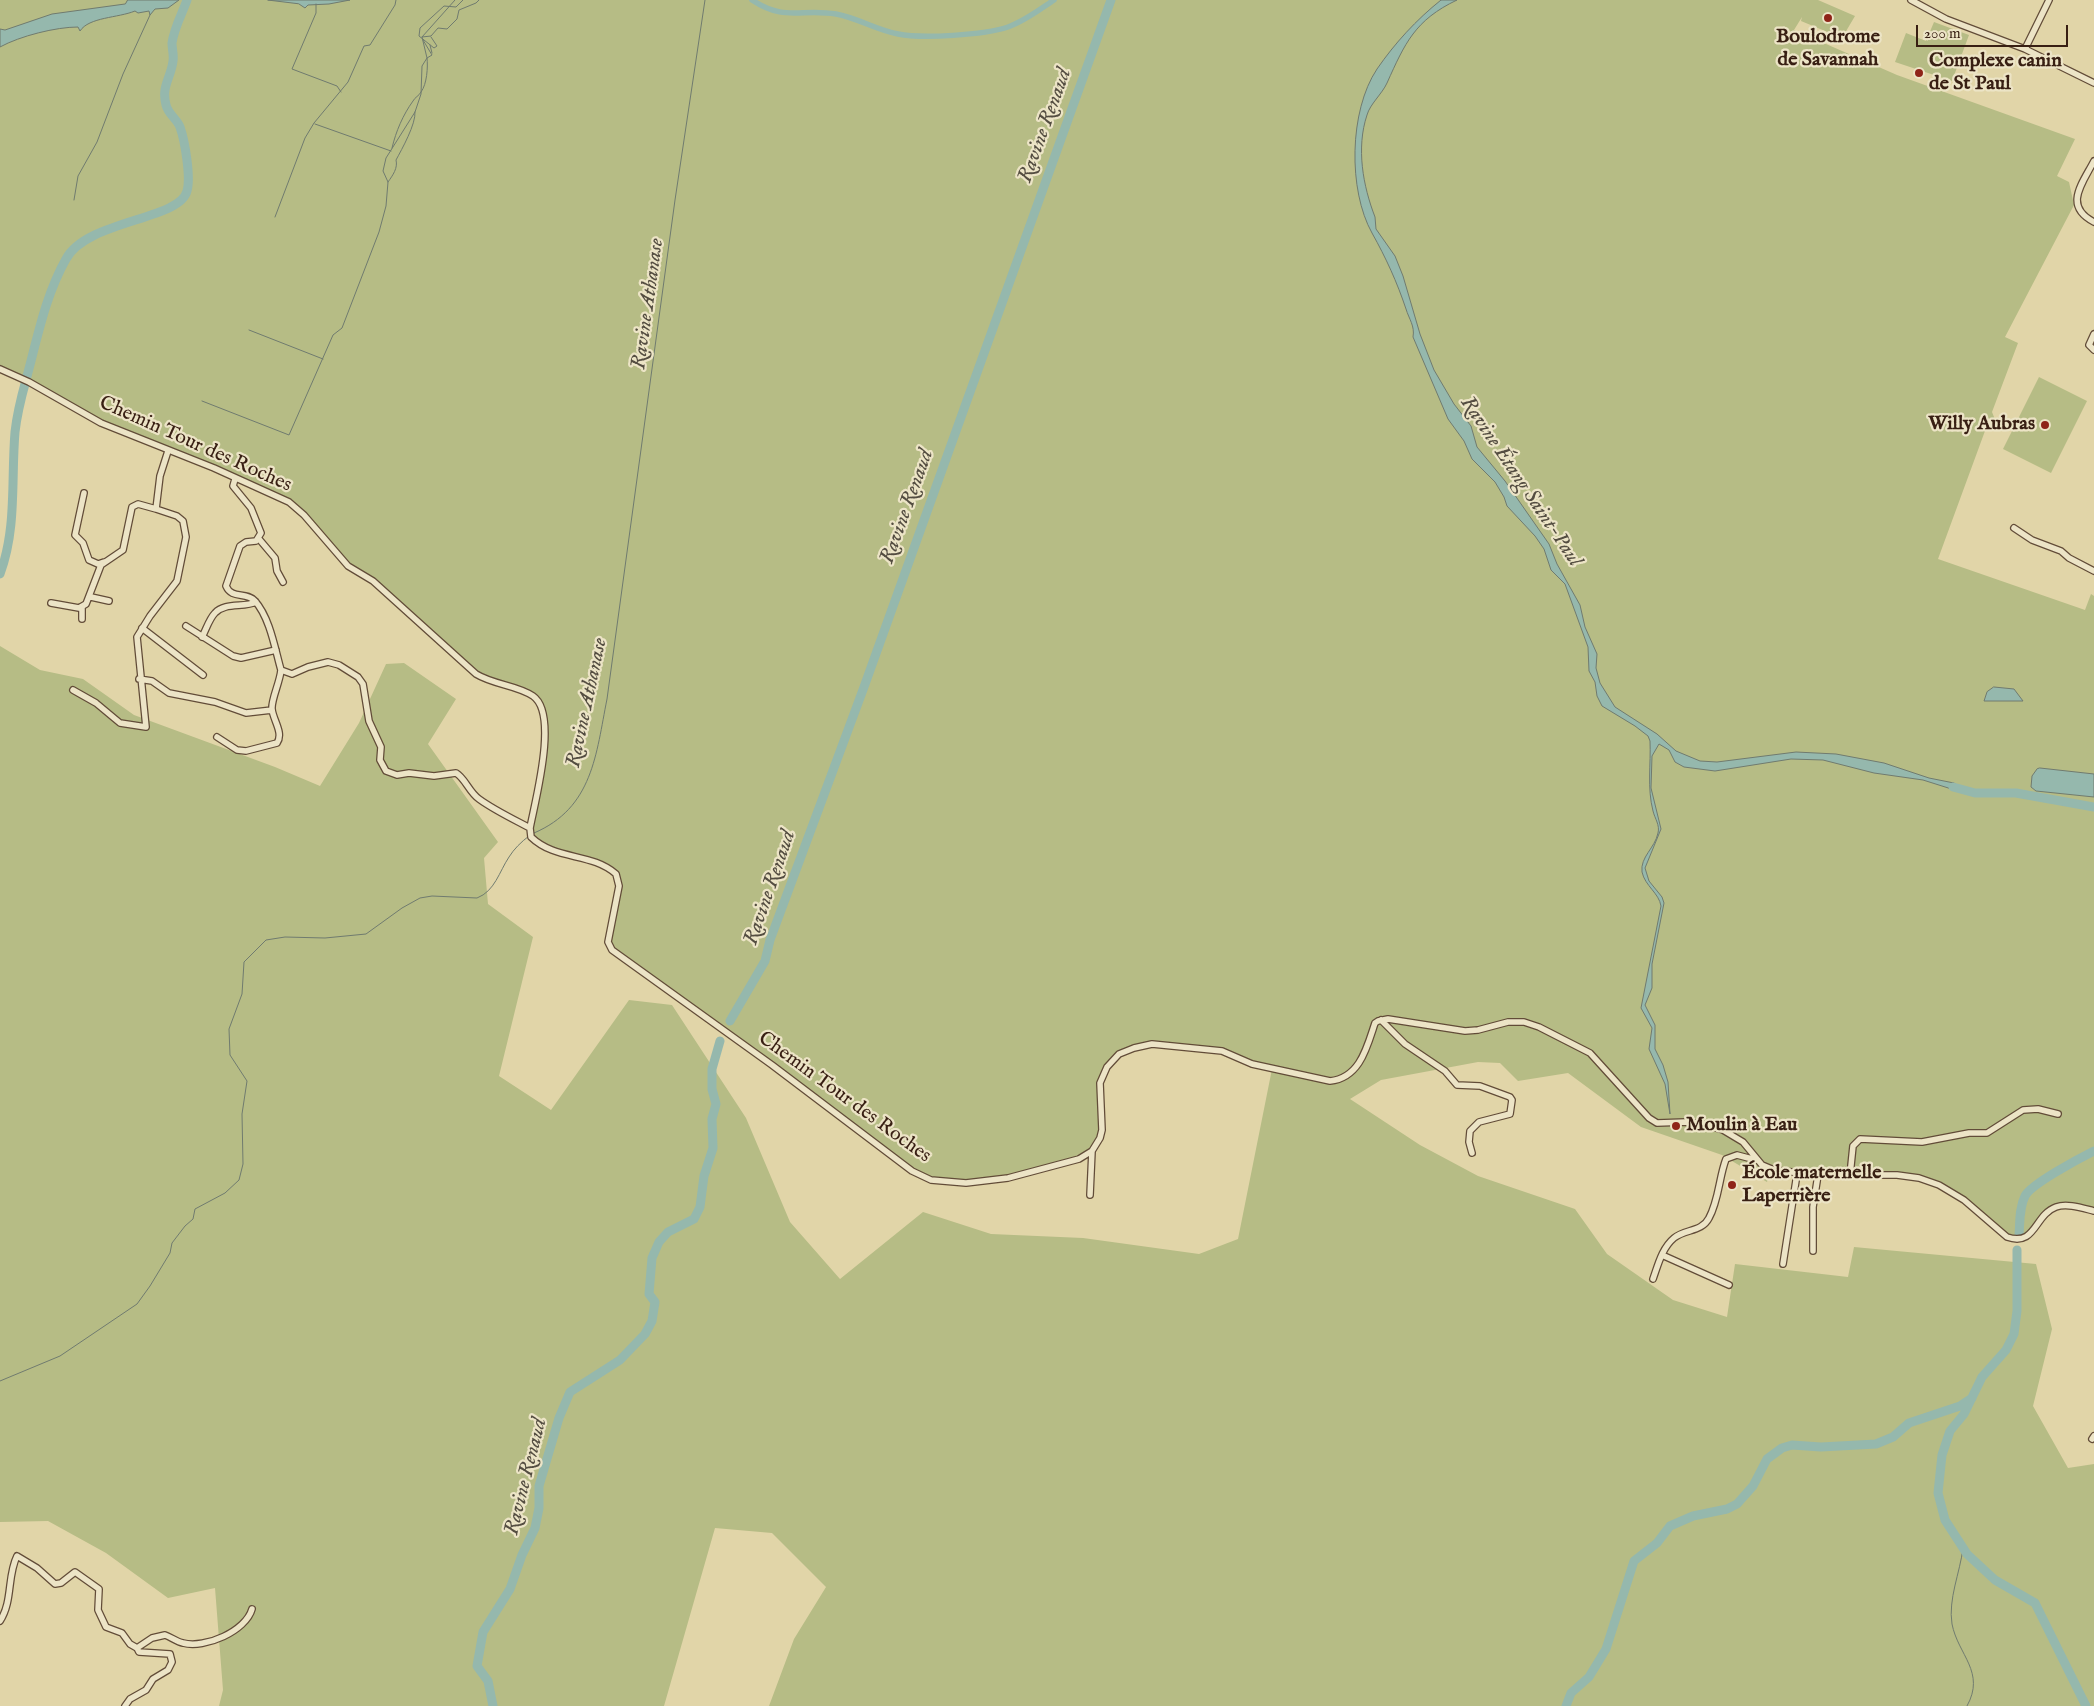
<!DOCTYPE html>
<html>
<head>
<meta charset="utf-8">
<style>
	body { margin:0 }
	#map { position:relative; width:2094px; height:1706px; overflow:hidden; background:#e1d5a8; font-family:"IM FELL English",serif }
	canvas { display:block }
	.scale { position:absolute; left:1916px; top:25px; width:152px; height:22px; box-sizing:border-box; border:2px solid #381f13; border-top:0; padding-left:6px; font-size:15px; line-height:18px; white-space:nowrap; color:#381f13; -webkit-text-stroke:4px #ece4c6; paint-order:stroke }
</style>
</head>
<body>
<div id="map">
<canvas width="2094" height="1706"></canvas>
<div class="scale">200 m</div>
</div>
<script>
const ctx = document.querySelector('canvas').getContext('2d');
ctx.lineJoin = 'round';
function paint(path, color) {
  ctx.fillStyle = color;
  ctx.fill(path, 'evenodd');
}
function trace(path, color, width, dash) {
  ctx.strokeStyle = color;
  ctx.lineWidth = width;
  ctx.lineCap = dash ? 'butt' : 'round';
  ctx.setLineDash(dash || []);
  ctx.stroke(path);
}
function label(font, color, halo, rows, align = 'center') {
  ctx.font = font + ' "IM FELL English",serif';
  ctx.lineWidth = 4.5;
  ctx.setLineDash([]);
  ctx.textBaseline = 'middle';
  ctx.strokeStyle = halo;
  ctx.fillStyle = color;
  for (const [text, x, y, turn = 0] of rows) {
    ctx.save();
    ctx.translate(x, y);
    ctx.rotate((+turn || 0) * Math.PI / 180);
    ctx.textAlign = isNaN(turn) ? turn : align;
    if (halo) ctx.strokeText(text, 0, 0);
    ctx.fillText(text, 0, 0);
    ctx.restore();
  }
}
paint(new Path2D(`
	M 0,0 L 1818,0 L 1855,16 L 1842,38 L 1801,21 L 1802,17 L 1794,30 L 1897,75 L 2075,139 L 2057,176 L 2069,182 L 2074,205 L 2005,337 L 2018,343 L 1992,412 L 1996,422 L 1989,420 L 1938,559 L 2085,610 L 2091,594 L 2094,596 L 2094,1211 L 2078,1207 L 2054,1207 L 2030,1234 L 2015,1240 L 1964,1200 L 1919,1178 L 1818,1175 L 1771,1169 L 1767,1182 L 1722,1155 L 1641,1127 L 1568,1073 L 1518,1081 L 1500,1063 L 1478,1062 L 1381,1080 L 1350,1099 L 1420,1145 L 1478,1176 L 1575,1209 L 1607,1254 L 1673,1300 L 1727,1317 L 1735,1264 L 1848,1277 L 1854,1247 L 2036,1264 L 2052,1329 L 2033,1406 L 2068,1468 L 2094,1464 L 2094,1706 L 769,1706 L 794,1639 L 826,1587 L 772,1533 L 715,1528 L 664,1706 L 219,1706 L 223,1690 L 215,1588 L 168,1598 L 106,1553 L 48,1521 L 0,1522 L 0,646 L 40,670 L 83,679 L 134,715 L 275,767 L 320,786 L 359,723 L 386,664 L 404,663 L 456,699 L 428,744 L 498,842 L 484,858 L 488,904 L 533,937 L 499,1076 L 551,1110 L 629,1000 L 672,1005 L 746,1118 L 790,1222 L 840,1279 L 923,1212 L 991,1234 L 1083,1238 L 1199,1254 L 1238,1239 L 1272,1069 C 1256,1063 1238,1054 1221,1051 C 1188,1044 1104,1034 1101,1085 C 1099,1107 1109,1132 1092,1151 C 1083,1161 1065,1162 1053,1165 C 1007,1177 957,1192 912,1171 L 609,946 L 619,886 L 611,870 L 552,852 L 531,837 L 546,735 L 544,716 L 533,696 L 488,681 L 407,610 L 348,566 L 304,515 L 289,503 L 101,423 L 0,368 Z
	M 1934,22 L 1969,35 L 1952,81 L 1895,62 L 1906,33 L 1926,41 Z
	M 2039,377 L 2087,401 L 2051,473 L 2003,449 Z`), '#b6bc85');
const water = new Path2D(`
	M 128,0 L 179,0 L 168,8 L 155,9 L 150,15 L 149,11 L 138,13 L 135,11 C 118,18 89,17 80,31 L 78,27 C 56,27 20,36 0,47 L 0,29 L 5,30 L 52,14 L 125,4 Z
	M 268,0 L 350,0 L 329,4 L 308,5 L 305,8 L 299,4 Z
	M 1441,0 L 1457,0 C 1415,20 1405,43 1387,83 C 1382,94 1370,104 1367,115 C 1356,148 1363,186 1375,217 L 1376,229 L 1395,256 L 1403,276 L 1420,334 L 1434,370 L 1454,404 L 1471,426 L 1477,447 L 1505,481 L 1549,544 L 1557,564 L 1580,605 L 1585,627 L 1597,654 L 1596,668 L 1600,683 L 1615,707 L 1657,734 L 1676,751 L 1700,761 L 1717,762 L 1796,752 L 1836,754 L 1884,763 L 1929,778 L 1954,783 L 1965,791 L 1961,792 L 1923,780 L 1874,773 L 1823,760 L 1791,759 L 1715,771 L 1684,767 L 1675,762 L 1669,750 L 1659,744 L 1652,756 L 1651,788 L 1661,829 L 1645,868 L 1649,881 L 1662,897 L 1664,903 L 1652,964 L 1652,988 L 1645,1005 L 1655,1025 L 1655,1049 L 1663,1065 L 1668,1082 L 1670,1114 L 1665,1084 L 1649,1049 L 1652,1028 L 1641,1008 L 1661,906 C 1659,893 1645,886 1642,872 C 1640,857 1655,848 1658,833 C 1660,825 1655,819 1653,811 C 1647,788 1651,764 1650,741 L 1648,736 L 1635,726 L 1602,706 L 1597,696 L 1595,682 L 1589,671 L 1588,647 L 1565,584 L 1551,570 L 1544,549 L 1535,536 L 1507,506 L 1504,497 L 1495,482 L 1472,459 L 1464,441 L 1448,419 L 1413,337 C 1415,326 1409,319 1406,309 C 1397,282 1386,258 1372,233 C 1348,190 1349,111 1377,69 C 1395,43 1416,20 1441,0 Z
	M 1994,687 L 2014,689 L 2023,701 L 1984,701 L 1987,692 Z
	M 2040,768 L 2094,774 L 2094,797 L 2036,791 L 2031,787 L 2032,776 L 2037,769 Z`);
paint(water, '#95b8ad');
trace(water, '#707b6f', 1);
trace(new Path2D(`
	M 316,4 L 316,13 L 292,69 L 337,86 L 341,92
	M 422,37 L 431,36 L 438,28 L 447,29 L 457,19 L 459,10 L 476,3 L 479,0
	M 431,37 L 437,46 L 434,48 L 419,36 L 420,28 L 444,6 L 456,7 L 463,0
	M 430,45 L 432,53
	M 315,124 L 391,151
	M 392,148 C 396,131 403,115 413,101 C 415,97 419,96 421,92 C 427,84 428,67 427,58 L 432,55 L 423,40
	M 388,182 C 393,175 398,168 396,160 C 402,149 416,124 415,112
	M 74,200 L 78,176 L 97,142 L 123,74 L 150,15
	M 275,217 L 305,138 L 314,123 L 348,82 L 364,46 L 370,45 L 395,5 L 396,0
	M 249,330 L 323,359
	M 202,401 L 289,435 L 333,335 L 342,328 L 379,232 L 386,206 L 388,182 L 383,171 L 386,158 L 415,112 L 421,94 L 422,66 L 427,58 L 422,37 L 455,0
	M 534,833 C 593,808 596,754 607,699 L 675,200 L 705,0
	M 0,1381 L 60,1356 L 137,1304 L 150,1286 L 170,1253 L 172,1243 L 185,1226 L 193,1219 L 195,1209 L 225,1193 L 239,1180 L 243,1164 L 242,1114 L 247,1081 L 230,1055 L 229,1029 L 242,994 L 244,962 L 266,940 L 285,937 L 325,938 L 366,934 L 402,908 L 420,898 L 432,896 L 477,898 C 495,891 499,872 509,857 C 514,849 521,842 529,836
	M 1963,1548 C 1960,1573 1948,1599 1952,1624 C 1958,1655 1986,1672 1967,1706`), '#707b6f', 1);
trace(new Path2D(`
	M 752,0 C 785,22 801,8 836,14 C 858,18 876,30 898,34 C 922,39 984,35 1008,27 C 1025,21 1039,10 1054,0`), '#95b8ad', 5.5);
trace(new Path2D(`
	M 0,574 C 17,528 11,480 15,432 C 17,414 21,398 26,380 C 37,340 45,296 66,259 C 87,220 180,220 187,191 C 191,178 185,141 180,127 C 177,119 168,114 166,105 C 161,86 171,78 173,61 C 174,55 172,49 172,43 C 174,28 182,14 187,0
	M 1953,787 L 1975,793 L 2016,793 L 2094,807
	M 730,1021 L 765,961 L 770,940 L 864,687 L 1111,0
	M 2019,1235 C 2020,1223 2019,1208 2025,1196 C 2031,1184 2080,1158 2094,1151
	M 2017,1250 L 2017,1311 L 2014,1334 L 2006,1350 L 1982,1377 L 1964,1414 L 1950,1431 L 1942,1455 L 1938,1493 L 1945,1520 L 1967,1554 L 1995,1580 L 2035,1603 L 2086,1706
	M 493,1706 L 488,1681 L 477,1666 L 483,1632 L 510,1589 L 522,1555 L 535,1528 L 539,1508 L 539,1486 L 559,1418 L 570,1392 L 620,1360 L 645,1334 L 652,1321 L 655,1302 L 649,1294 L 652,1258 L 659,1242 L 668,1232 L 694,1219 L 700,1207 L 704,1176 L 713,1148 L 712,1119 L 716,1104 L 712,1089 L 712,1069 L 720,1041
	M 1566,1706 L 1571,1693 L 1589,1677 L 1606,1649 L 1634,1561 L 1657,1543 L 1670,1526 L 1693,1516 L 1727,1509 L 1737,1504 L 1753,1486 L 1767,1459 L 1782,1448 L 1792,1445 L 1821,1447 L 1876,1444 L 1893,1437 L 1909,1423 L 1960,1406 L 1972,1398`), '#95b8ad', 9);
const minor = new Path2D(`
	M 1911,0 L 1946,19 L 2025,49 L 2094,83
	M 2025,49 L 2049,0
	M 2094,161 C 2082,184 2063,206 2094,222
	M 2094,334 L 2089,345 L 2094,350
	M 0,369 L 29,382 L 101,423 L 214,468 L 289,502 L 304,515 L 348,566 L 373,581 L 476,674 C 494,685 517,685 533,696 C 559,714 535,801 530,828 L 531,837 C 556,861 591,852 616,874 L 619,886 L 608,942 L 612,950 L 772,1065 L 912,1171 L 931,1180 L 966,1183 L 1008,1178 L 1079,1159 L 1092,1151 L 1100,1138 L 1102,1130 L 1100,1083 L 1107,1067 L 1119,1054 L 1134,1048 L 1152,1044 L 1222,1051 L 1252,1064 L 1330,1081 C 1360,1078 1367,1047 1375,1023 L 1378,1021 L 1388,1019 L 1465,1031 L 1478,1030 L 1508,1022 L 1524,1022 L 1539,1027 L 1590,1053 L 1649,1118 L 1657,1123 L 1686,1122 L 1702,1124 L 1723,1130 L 1743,1142 L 1762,1165 L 1774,1170 L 1818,1175 L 1897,1175 L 1919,1178 L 1939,1185 L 1964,1200 L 2007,1237 C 2036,1247 2034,1215 2056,1207 C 2067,1203 2082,1208 2094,1211
	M 235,479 L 233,486 L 251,508 L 261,533 L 256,541 L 246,542 L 240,546 L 226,586 C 232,600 246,591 255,601 C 270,618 275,649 281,670 L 292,674 L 308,667 L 328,662 L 339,665 L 358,677 L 363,684 L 369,721 L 381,747 L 380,760 L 386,771 L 397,775 L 409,773 L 434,776 L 456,773 C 465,778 469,792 479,799 C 494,810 513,819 530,828
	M 84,493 L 75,535 L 83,543 L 89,560 L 98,564 L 104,562
	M 2014,528 L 2032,540 L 2061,551 L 2069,558 L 2094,571
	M 259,539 L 275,558 L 277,571 L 283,582
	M 91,597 L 109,601
	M 51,603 L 79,608 L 86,604 L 101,565 L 123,550 L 132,507 L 138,504 L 156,509
	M 82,607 L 82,619
	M 186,626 L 233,656 L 241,658 L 276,650
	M 142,628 L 203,675
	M 202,637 C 206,630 209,619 215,613 C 225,602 244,608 256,602
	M 139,679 L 152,681 L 169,693 L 215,702 L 246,713 L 272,710
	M 73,690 L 96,703 L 120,723 L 146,727 L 137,637 L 150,616 L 177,581 L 186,537 L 183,521 L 177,516 L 156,509 L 160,476 L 168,451
	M 217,737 L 237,750 L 246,751 L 277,743 C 284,733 273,720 272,709 C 271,700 280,682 281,670
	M 1381,1020 L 1405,1044 L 1445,1071 L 1457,1085 L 1480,1086 L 1510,1097 L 1512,1100 L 1510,1114 L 1479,1122 L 1470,1131 L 1469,1142 L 1472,1153
	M 1850,1175 L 1853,1146 L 1860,1139 L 1922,1142 L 1969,1133 L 1987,1133 L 2023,1110 L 2038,1109 L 2058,1114
	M 1090,1195 L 1092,1151
	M 1813,1251 L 1813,1207 L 1818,1175
	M 1662,1255 L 1729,1285
	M 1783,1264 L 1797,1174
	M 1653,1279 C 1658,1265 1662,1248 1674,1238 C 1685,1229 1702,1232 1709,1218 C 1719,1200 1719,1177 1726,1159 L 1737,1155 L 1756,1160
	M 2092,1439 L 2094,1436
	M 0,1621 C 13,1601 7,1576 17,1556 L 37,1568 L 55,1584 L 61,1583 L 75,1572 L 99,1589 L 98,1610 L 106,1627 L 122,1633 L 130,1644 L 137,1648
	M 125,1706 L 130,1699 L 146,1690 L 153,1679 L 168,1670 L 172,1662 L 170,1654 L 139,1652 L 137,1648 L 152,1638 L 165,1635 C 171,1637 177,1642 183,1643 C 205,1649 246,1631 252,1609`);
trace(minor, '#624c38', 8);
trace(minor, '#ece4c6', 5.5);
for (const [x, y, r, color] of [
	[1828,18,5,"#8f2418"],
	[1919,73,5,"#8f2418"],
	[2045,425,5,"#8f2418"],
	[1676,1126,5,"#8f2418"],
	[1732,1185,5,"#8f2418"]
]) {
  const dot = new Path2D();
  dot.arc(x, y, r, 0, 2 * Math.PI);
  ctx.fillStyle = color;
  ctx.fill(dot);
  trace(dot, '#ece4c6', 2);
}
label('bold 20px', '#381f13', '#ece4c6', [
	["Boulodrome",1828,38,"center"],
	["de Savannah",1828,61,"center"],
	["Complexe canin",1929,62],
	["de St Paul",1929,85],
	["Willy Aubras",2035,425,"right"],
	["Moulin à Eau",1686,1126],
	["École maternelle",1742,1174],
	["Laperrière",1742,1197]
], 'left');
label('20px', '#381f13', '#ece4c6', [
	["Chemin Tour des Roches",195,445,24],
	["Chemin Tour des Roches",844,1098,36]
]);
label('italic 21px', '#544d41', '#ece4c6', [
	["Ravine Renaud",1046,126,-70],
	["Ravine Athanase",649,304,-82],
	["Ravine Étang Saint-Paul",1520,482,56],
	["Ravine Renaud",908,507,-70],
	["Ravine Athanase",588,703,-78],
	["Ravine Renaud",771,888,-71],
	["Ravine Renaud",527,1477,-76]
]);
</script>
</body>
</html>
